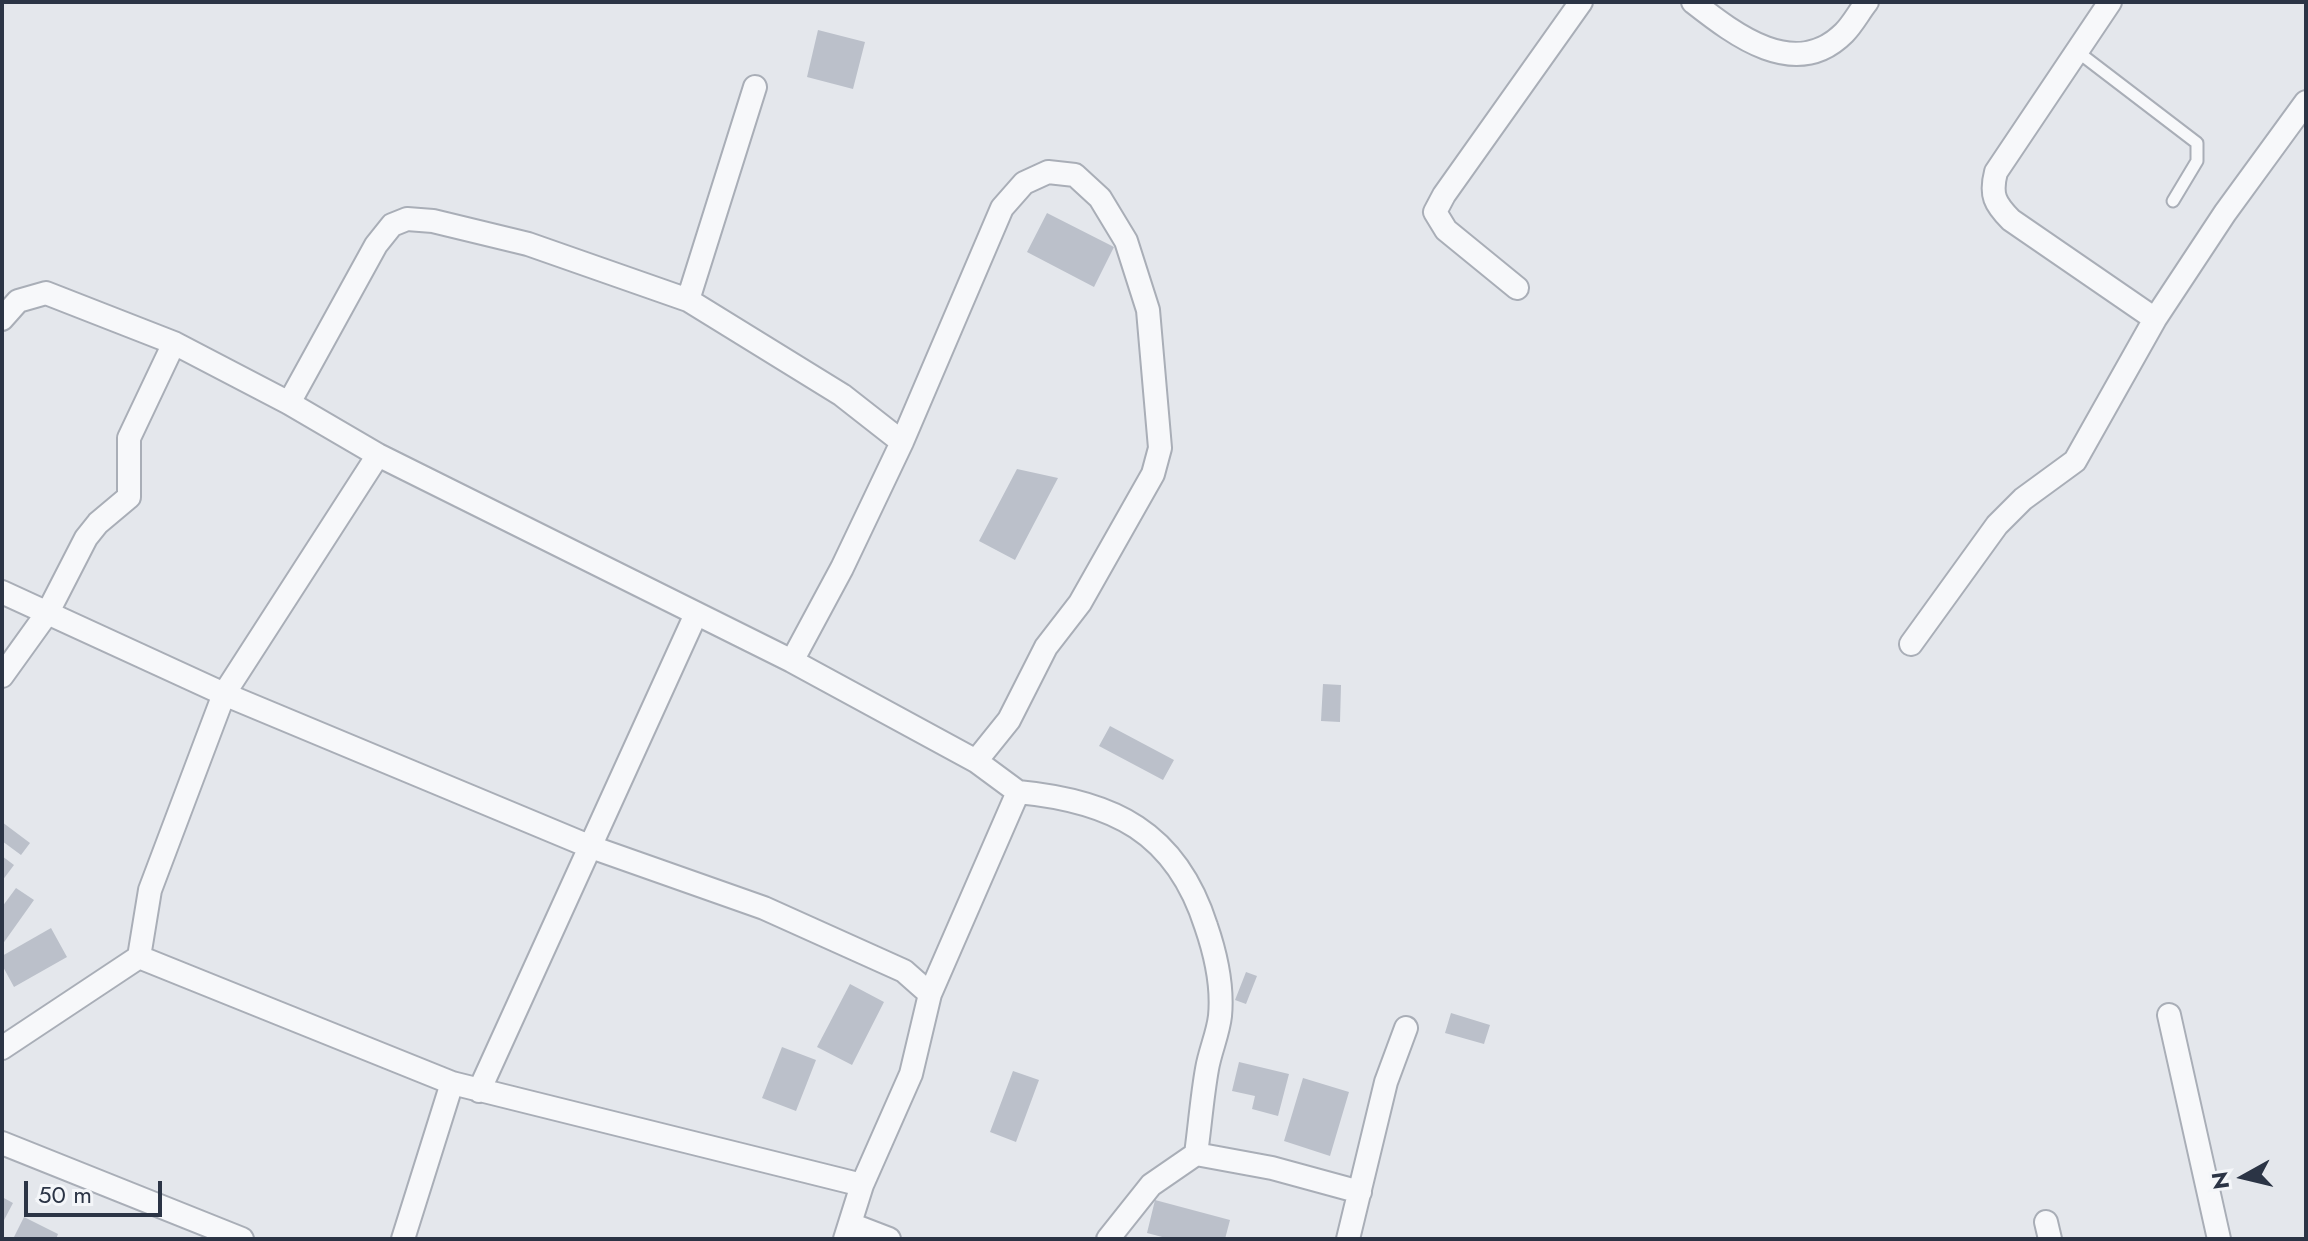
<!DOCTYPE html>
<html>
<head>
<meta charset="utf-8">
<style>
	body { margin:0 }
	#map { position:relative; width:2308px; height:1241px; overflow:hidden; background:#e4e7ec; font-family:Jost,sans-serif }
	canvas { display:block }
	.frame { position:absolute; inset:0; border:4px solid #2b3445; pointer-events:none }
	.north { position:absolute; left:2204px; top:1137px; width:80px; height:80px; -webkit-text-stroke:6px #f4f6f9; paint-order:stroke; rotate:262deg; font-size:22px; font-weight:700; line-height:32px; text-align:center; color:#2b3445 }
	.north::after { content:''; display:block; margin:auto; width:28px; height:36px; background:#2b3445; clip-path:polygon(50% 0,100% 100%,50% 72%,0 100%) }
	.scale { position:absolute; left:24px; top:1181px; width:138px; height:36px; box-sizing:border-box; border:4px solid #2b3445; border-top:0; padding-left:10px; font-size:24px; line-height:28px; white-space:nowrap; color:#2b3445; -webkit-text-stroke:6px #f4f6f9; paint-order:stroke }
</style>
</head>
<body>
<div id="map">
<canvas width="2308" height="1241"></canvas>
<div class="frame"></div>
<div class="north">N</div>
<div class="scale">50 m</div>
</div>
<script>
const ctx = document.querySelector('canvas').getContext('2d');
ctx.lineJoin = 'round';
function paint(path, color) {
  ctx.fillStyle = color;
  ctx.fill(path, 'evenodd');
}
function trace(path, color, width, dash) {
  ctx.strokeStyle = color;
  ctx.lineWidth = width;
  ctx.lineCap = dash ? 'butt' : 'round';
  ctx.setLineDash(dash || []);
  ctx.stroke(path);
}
paint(new Path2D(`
	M 818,30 L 865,42 L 853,89 L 807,77 Z
	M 1047,213 L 1114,247 L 1094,287 L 1027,252 Z
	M 1017,469 L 1058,478 L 1015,560 L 979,541 Z
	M 1323,684 L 1341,685 L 1340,722 L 1321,721 Z
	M 1110,726 L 1174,760 L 1163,780 L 1099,746 Z
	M 2,822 L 30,843 L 21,855 L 2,841 Z
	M 2,856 L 14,865 L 2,881 Z
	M 16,888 L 34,900 L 2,945 L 2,907 Z
	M 51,928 L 67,957 L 14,987 L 2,965 L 2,956 Z
	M 1246,972 L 1257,976 L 1246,1004 L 1235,1000 Z
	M 850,984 L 884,1002 L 852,1065 L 817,1047 Z
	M 1451,1013 L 1490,1025 L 1484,1044 L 1445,1033 Z
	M 782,1047 L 816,1060 L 796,1111 L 762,1098 Z
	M 1239,1062 L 1289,1074 L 1278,1116 L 1252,1109 L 1255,1096 L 1232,1091 Z
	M 1013,1071 L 1039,1080 L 1016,1142 L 990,1132 Z
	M 1303,1078 L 1349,1092 L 1330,1156 L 1284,1141 Z
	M 2,1197 L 13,1203 L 2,1224 Z
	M 1155,1200 L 1230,1220 L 1225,1239 L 1170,1239 L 1147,1233 Z
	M 24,1217 L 58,1234 L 56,1239 L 13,1239 Z`), '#bbc0ca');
const lane = new Path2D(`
	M 2078,52 L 2197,143 L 2197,161 L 2173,201`);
const street = new Path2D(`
	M 1693,2 C 1734,34 1795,82 1844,33 C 1853,24 1859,12 1867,2
	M 2110,2 L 1996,172 C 1990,195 1995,204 2011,220 L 2155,319
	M 1517,288 L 1446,230 L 1435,212 L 1444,195 L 1581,2
	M 688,300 L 755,87
	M 2,319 L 18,301 L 46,293 L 174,343 L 289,403 L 378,455 L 792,661 L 842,568 L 902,442 L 1002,208 L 1024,183 L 1048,172 L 1075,175 L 1100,198 L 1126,241 L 1148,310 L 1160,448 L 1153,474 L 1080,603 L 1046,647 L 1009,720 L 976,761
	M 289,403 L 376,245 L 392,225 L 407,219 L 433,221 L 528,244 L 688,300 L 842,395 L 902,442
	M 378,455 L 224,694 L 150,890 L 139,957 L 452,1083 L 862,1185
	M 2,592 L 224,694 L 591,847 L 764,908 L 904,971 L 930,994 L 911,1074 L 862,1185 L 845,1239
	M 1911,644 L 1997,525 L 2023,499 L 2075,461 L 2155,319 L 2225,213 L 2306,102
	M 792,661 L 976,761 L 1018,792 L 930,994
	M 2,676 L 48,612 L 86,538 L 98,523 L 129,497 L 129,438 L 174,343
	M 1018,792 C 1113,801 1176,832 1206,926 C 1216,955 1223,985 1220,1016 C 1218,1034 1210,1051 1207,1069 C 1202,1097 1200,1125 1196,1154 L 1272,1168 L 1360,1192
	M 2169,1015 L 2219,1239
	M 2,1048 L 139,957
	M 479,1091 L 696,614
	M 2,1143 L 242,1239
	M 2046,1222 L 2050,1239
	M 850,1224 L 889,1239
	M 403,1239 L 452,1083
	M 1108,1239 L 1151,1185 L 1196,1154
	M 1348,1239 L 1386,1082 L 1406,1028`);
trace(lane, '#a9aeb7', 15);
trace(street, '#a9aeb7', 26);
trace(lane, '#f7f8fa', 11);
trace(street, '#f7f8fa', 22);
</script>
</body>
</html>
